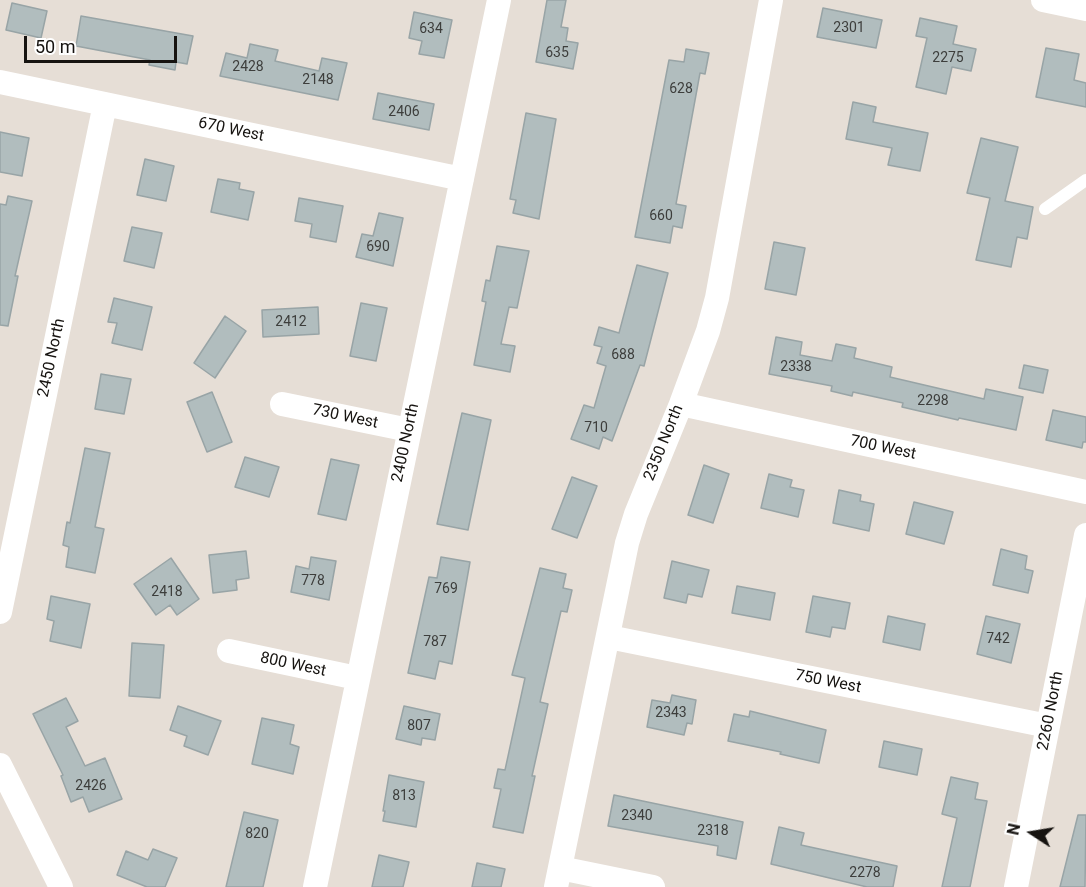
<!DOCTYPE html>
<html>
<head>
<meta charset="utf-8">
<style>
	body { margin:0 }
	#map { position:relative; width:1086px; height:887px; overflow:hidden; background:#e6ded6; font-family:Roboto,sans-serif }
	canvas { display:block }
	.north { position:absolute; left:1002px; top:803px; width:60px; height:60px; -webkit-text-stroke:4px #fff; paint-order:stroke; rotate:282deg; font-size:16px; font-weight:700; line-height:24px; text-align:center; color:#161310 }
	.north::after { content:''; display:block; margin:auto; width:21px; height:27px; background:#161310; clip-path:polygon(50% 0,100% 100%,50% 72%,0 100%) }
	.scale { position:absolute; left:24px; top:36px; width:153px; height:27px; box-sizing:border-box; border:3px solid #161310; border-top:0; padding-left:8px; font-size:18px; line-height:21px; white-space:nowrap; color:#161310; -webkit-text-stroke:4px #fff; paint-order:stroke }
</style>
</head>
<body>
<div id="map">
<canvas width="1086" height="887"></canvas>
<div class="north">N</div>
<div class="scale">50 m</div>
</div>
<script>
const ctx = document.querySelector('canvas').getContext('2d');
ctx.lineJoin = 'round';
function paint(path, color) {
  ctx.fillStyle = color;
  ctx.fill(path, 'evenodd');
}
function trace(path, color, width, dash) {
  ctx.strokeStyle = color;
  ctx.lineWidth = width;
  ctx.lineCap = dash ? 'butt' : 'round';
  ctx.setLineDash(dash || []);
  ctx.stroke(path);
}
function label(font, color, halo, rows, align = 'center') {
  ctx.font = font + ' Roboto,sans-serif';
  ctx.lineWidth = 4.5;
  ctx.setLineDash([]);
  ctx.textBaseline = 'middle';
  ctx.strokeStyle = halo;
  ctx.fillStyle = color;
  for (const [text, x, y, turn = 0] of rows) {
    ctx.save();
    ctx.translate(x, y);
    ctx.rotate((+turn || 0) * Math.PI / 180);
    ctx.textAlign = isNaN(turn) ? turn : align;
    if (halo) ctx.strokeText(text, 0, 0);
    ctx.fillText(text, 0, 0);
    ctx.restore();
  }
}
const building = new Path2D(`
	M 547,0 L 566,0 L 561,27 L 568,28 L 566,41 L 578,43 L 573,69 L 536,62 Z
	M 12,3 L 47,11 L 41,38 L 6,30 Z
	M 823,8 L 882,20 L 876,48 L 817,37 Z
	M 414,12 L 452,20 L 444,58 L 419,54 L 422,41 L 409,38 Z
	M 81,16 L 193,36 L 187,64 L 176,62 L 175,70 L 149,65 L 150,60 L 76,46 Z
	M 920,18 L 957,26 L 953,44 L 976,49 L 971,71 L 952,67 L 946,94 L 916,87 L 927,38 L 916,36 Z
	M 250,44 L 278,50 L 275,61 L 319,71 L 322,58 L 347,63 L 338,100 L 220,76 L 226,53 L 247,58 Z
	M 1046,48 L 1079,54 L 1074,80 L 1086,83 L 1086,107 L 1036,97 Z
	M 686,49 L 709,53 L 705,74 L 700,73 L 676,204 L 686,206 L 682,228 L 673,226 L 670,243 L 635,237 L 669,60 L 684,62 Z
	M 378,93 L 434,104 L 429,130 L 373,119 Z
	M 853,102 L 876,107 L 873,122 L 928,133 L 920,171 L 888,165 L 892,148 L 846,139 Z
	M 526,113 L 556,119 L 539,219 L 513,213 L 516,200 L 510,199 Z
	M 0,132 L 29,138 L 22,176 L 0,172 Z
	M 981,138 L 1018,147 L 1005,201 L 1033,207 L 1027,239 L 1017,237 L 1011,267 L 976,260 L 990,198 L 967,193 Z
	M 145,159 L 174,166 L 166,201 L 137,195 Z
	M 218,179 L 240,183 L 239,189 L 254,192 L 248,220 L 211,212 Z
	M 8,196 L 32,201 L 15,276 L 18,276 L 8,326 L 0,325 L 0,204 L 6,205 Z
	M 299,198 L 343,206 L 336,242 L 310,237 L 312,224 L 295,221 Z
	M 379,213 L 403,218 L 393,266 L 356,257 L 362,234 L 373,236 Z
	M 132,227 L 162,233 L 154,268 L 124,261 Z
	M 774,242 L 805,248 L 796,295 L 765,289 Z
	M 497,246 L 529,251 L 517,308 L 509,307 L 501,344 L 515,346 L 510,372 L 474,365 L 486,302 L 482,301 L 486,280 L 490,281 Z
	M 637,265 L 668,273 L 644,366 L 640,365 L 612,441 L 603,437 L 599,449 L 571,439 L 584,405 L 594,408 L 606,366 L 597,363 L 602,347 L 594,345 L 599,327 L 619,333 Z
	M 114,298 L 152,307 L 142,350 L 112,343 L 117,323 L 108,322 Z
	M 361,303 L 387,308 L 376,361 L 350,356 Z
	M 318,307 L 319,334 L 263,337 L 262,310 Z
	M 225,316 L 246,331 L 215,378 L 194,363 Z
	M 776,337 L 802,342 L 800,355 L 832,361 L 836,344 L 856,348 L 854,358 L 892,367 L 890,377 L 984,399 L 986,389 L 1023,397 L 1016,430 L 959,418 L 958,420 L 902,407 L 903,403 L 853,392 L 852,396 L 831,391 L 832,386 L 769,374 Z
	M 1024,365 L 1048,370 L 1043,393 L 1019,388 Z
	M 101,374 L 131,379 L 124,414 L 95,409 Z
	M 212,392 L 232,442 L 207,452 L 187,402 Z
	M 1053,410 L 1086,417 L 1086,442 L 1083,442 L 1082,448 L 1046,440 Z
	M 462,413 L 491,420 L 468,530 L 437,524 Z
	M 85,448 L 110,453 L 95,527 L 104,529 L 95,573 L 66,567 L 69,547 L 63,545 L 67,522 L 70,523 Z
	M 245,457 L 279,467 L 269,497 L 235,487 Z
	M 331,459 L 359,465 L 346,520 L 318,514 Z
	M 704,465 L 729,474 L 713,523 L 688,515 Z
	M 769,474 L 792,480 L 790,487 L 804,490 L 798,517 L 761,508 Z
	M 572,477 L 597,486 L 577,538 L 552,529 Z
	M 839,490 L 861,495 L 860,501 L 874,504 L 869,531 L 833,523 Z
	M 914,502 L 953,512 L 944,544 L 906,534 Z
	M 1001,549 L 1027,556 L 1025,569 L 1033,571 L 1028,593 L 993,585 Z
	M 246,551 L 249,578 L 236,580 L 237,590 L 213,593 L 209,555 Z
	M 311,557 L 336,561 L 329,600 L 291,592 L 296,566 L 309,569 Z
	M 441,557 L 470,562 L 452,664 L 439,661 L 435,679 L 408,673 L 429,577 L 437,578 Z
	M 171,558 L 199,599 L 177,615 L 170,605 L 156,615 L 134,584 Z
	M 672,561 L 709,570 L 702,597 L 688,594 L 686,603 L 664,598 Z
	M 540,568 L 566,574 L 563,588 L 572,590 L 567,612 L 561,611 L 540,702 L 548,704 L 532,776 L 535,776 L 523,833 L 493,827 L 501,789 L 494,788 L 498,769 L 505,770 L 525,678 L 512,675 Z
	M 737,586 L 775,593 L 770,620 L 732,613 Z
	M 51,596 L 90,604 L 81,648 L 50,641 L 54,621 L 47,619 Z
	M 813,596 L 850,603 L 845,629 L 832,627 L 830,637 L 806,632 Z
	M 888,616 L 925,624 L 920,650 L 883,642 Z
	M 986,616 L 1020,624 L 1011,663 L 977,654 Z
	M 132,643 L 164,645 L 160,698 L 129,696 Z
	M 672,695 L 696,700 L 692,724 L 687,723 L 684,735 L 647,727 L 652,700 L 670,703 Z
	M 66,698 L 78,721 L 66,727 L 85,766 L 105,758 L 122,799 L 89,812 L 83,797 L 71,802 L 61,776 L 63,775 L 33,714 Z
	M 178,706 L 221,721 L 208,755 L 184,746 L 187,736 L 170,730 Z
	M 404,706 L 440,714 L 435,740 L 422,738 L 421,745 L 396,739 Z
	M 750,711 L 826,730 L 819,763 L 780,754 L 781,752 L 728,741 L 734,714 L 749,717 Z
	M 262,718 L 294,725 L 290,744 L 299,747 L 293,774 L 252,764 Z
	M 884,741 L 922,749 L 917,775 L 879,767 Z
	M 389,775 L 424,782 L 416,827 L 383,821 L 385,811 L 383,811 Z
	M 951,777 L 978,783 L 975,799 L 987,801 L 970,887 L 942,887 L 957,818 L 942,814 Z
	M 614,795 L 743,822 L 736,859 L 717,855 L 718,846 L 608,826 Z
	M 244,812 L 278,820 L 263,887 L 226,887 Z
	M 1078,815 L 1086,815 L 1085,887 L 1060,887 Z
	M 779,827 L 804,833 L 801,845 L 897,866 L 893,887 L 867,887 L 771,864 Z
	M 153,849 L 177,858 L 165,887 L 147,887 L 117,875 L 126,851 L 148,860 Z
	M 379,855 L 409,862 L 403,887 L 372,887 Z
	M 477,863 L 505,869 L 501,887 L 472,887 Z`);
paint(building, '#b1bdbe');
trace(building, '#98a4a6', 1.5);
trace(new Path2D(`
	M 1045,209 L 1086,180`), '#fff', 12);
trace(new Path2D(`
	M 1043,0 L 1086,9
	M 0,82 L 462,179
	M 282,404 L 409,430
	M 681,404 L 1086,492
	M 0,612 L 105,104
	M 609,637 L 1048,726
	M 229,651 L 357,678
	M 0,765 L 61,887
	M 560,868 L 653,887
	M 315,887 L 499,0
	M 556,887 L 627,543 L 636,514 L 681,404 L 708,331 L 717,298 L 771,0
	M 1016,887 L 1086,535`), '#fff', 24);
label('14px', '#3d3e3c', null, [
	["2301",849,28],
	["634",431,29],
	["635",557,53],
	["2275",948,58],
	["2428",248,67],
	["2148",318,80],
	["628",681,89],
	["2406",404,112],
	["660",661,216],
	["690",378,247],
	["2412",291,322],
	["688",623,355],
	["2338",796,367],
	["2298",933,401],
	["710",596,428],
	["778",313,581],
	["769",446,589],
	["2418",167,592],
	["742",998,639],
	["787",435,642],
	["2343",671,713],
	["807",419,726],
	["2426",91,786],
	["813",404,796],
	["2340",637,816],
	["2318",713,831],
	["820",257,834],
	["2278",865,873]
]);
label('16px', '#161310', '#fff', [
	["670 West",231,130,12],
	["2450 North",52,358,-78],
	["730 West",345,417,12],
	["2400 North",406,443,-78],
	["2350 North",664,443,-68],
	["700 West",883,448,12],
	["800 West",293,665,12],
	["750 West",828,682,11],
	["2260 North",1051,711,-79]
]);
</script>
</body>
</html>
